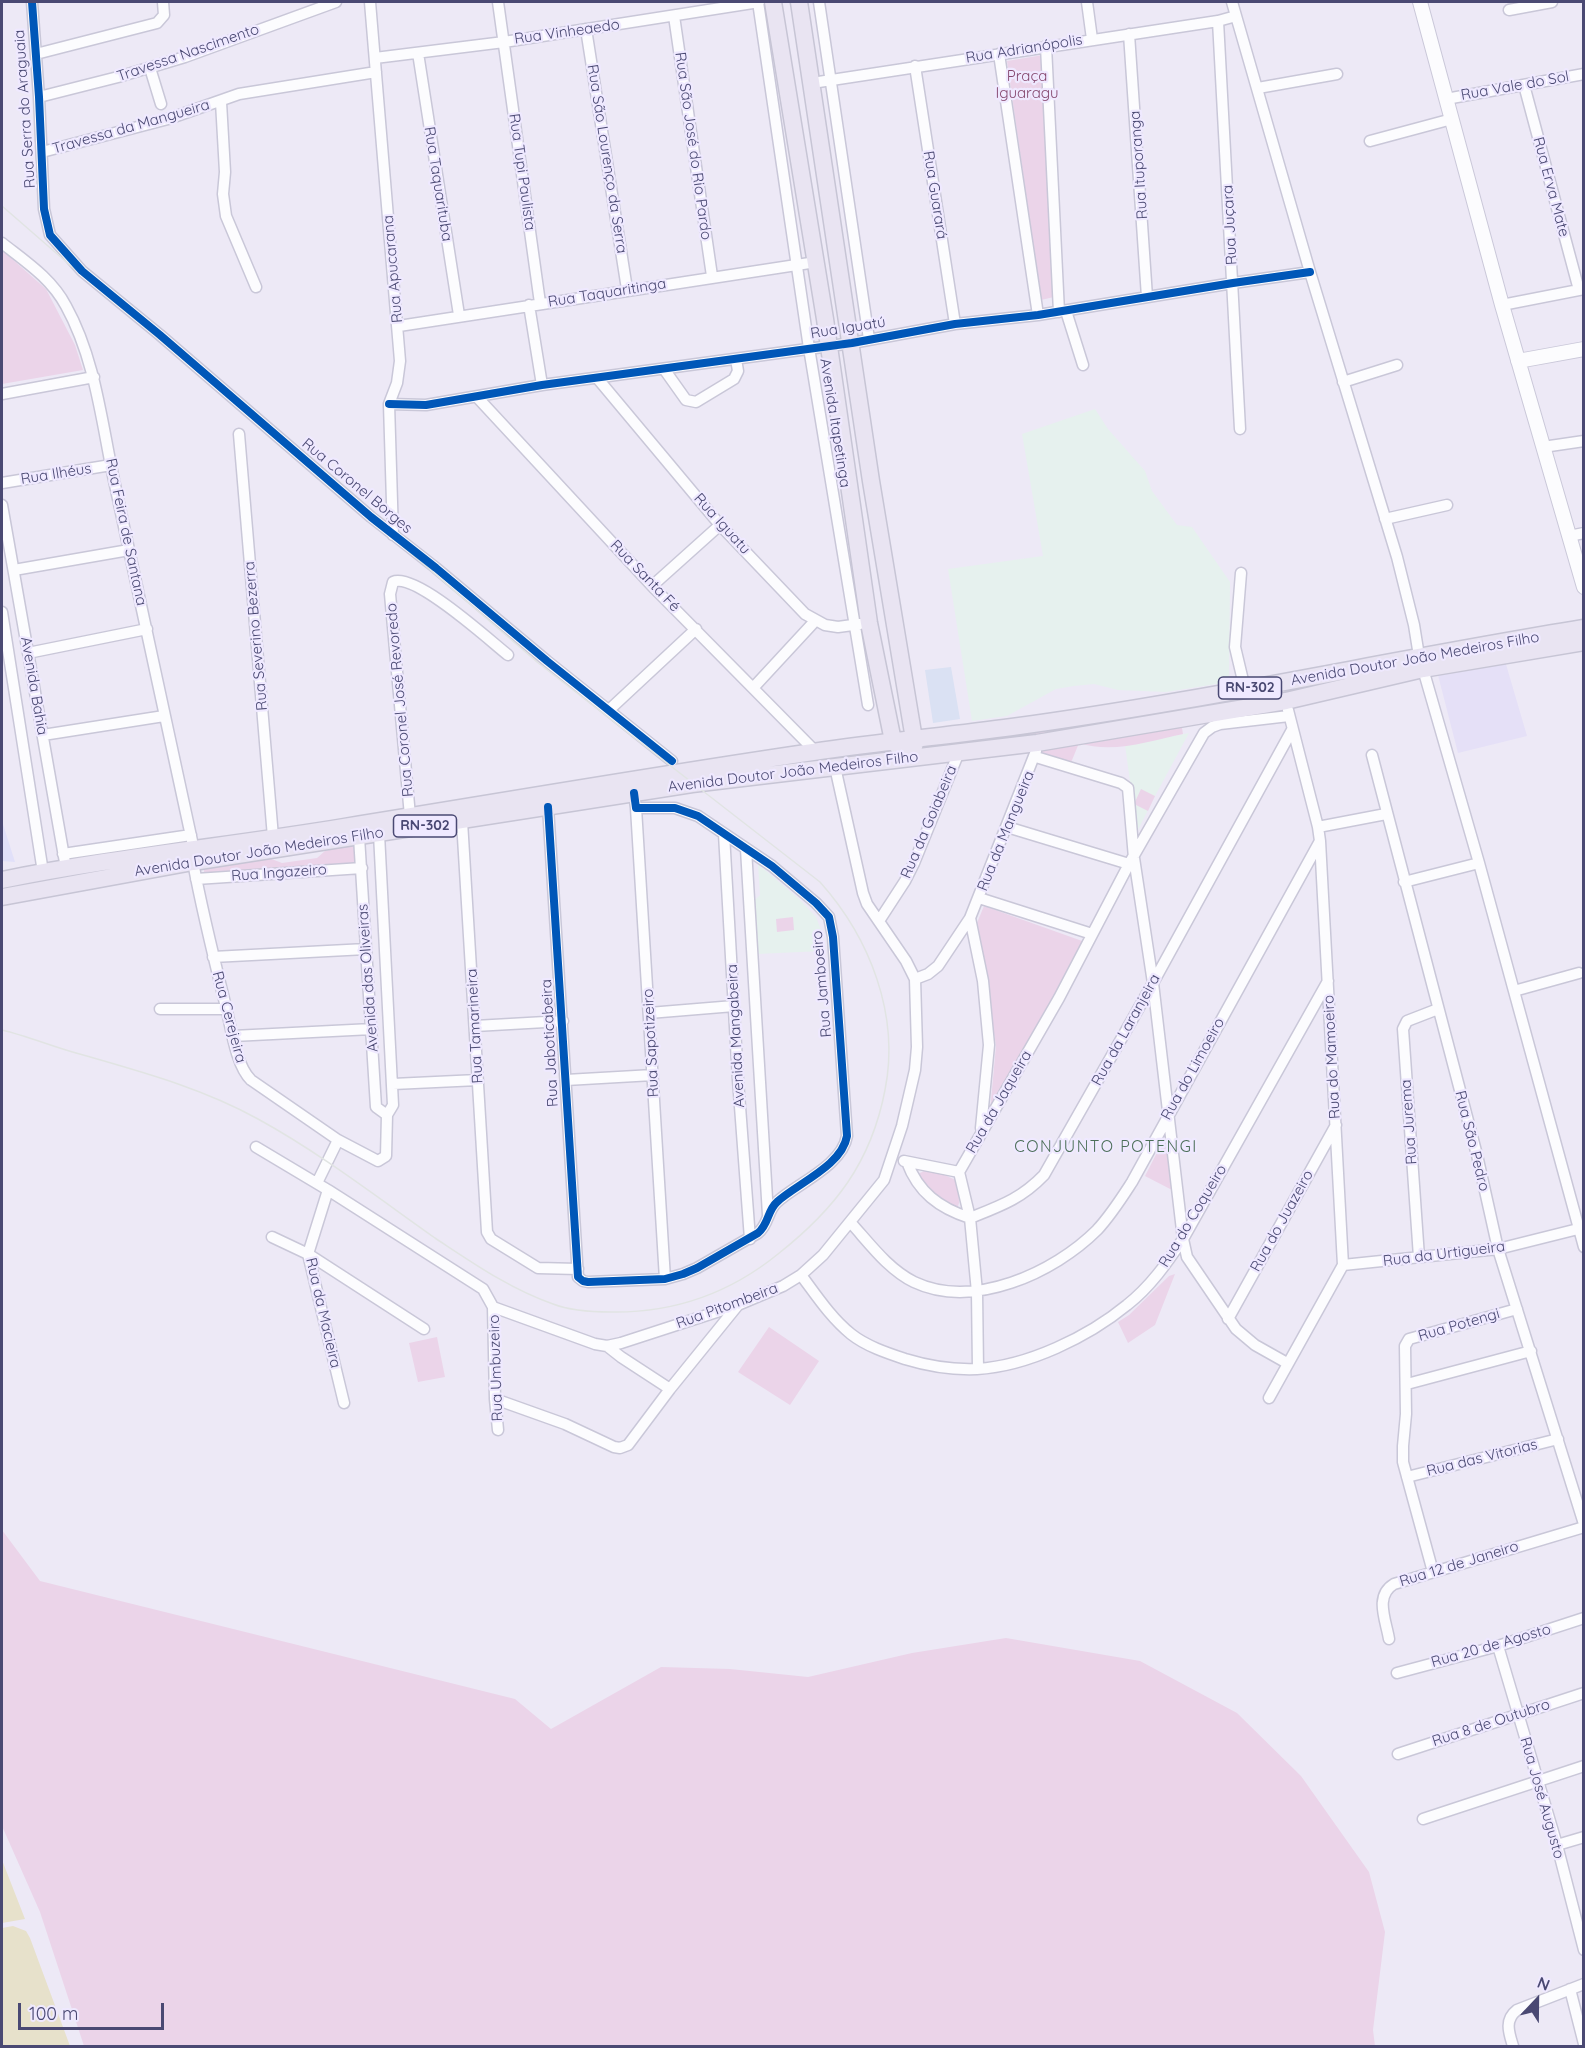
<!DOCTYPE html>
<html>
<head>
<meta charset="utf-8">
<style>
	body { margin:0 }
	#map { position:relative; width:1585px; height:2048px; overflow:hidden; background:#ede9f6; font-family:Quicksand,sans-serif }
	canvas { display:block }
	.frame { position:absolute; inset:0; border:3px solid #4a4973; pointer-events:none }
	.north { position:absolute; left:1507px; top:1970px; width:60px; height:60px; -webkit-text-stroke:4px #efe9ff; paint-order:stroke; rotate:22deg; font-size:16px; font-weight:700; line-height:24px; text-align:center; color:#4a4973 }
	.north::after { content:''; display:block; margin:auto; width:21px; height:27px; background:#4a4973; clip-path:polygon(50% 0,100% 100%,50% 72%,0 100%) }
	.scale { position:absolute; left:18px; top:2003px; width:146px; height:27px; box-sizing:border-box; border:3px solid #4a4973; border-top:0; padding-left:8px; font-size:18px; line-height:21px; white-space:nowrap; color:#4a4973; -webkit-text-stroke:4px #efe9ff; paint-order:stroke }
</style>
</head>
<body>
<div id="map">
<canvas width="1585" height="2048"></canvas>
<div class="frame"></div>
<div class="north">N</div>
<div class="scale">100 m</div>
</div>
<script>
const ctx = document.querySelector('canvas').getContext('2d');
ctx.lineJoin = 'round';
function paint(path, color) {
  ctx.fillStyle = color;
  ctx.fill(path, 'evenodd');
}
function trace(path, color, width, dash) {
  ctx.strokeStyle = color;
  ctx.lineWidth = width;
  ctx.lineCap = dash ? 'butt' : 'round';
  ctx.setLineDash(dash || []);
  ctx.stroke(path);
}
function label(font, color, halo, rows, align = 'center') {
  ctx.font = font + ' Quicksand,sans-serif';
  ctx.lineWidth = 4.5;
  ctx.setLineDash([]);
  ctx.textBaseline = 'middle';
  ctx.strokeStyle = halo;
  ctx.fillStyle = color;
  for (const [text, x, y, turn = 0] of rows) {
    ctx.save();
    ctx.translate(x, y);
    ctx.rotate((+turn || 0) * Math.PI / 180);
    ctx.textAlign = isNaN(turn) ? turn : align;
    if (halo) ctx.strokeText(text, 0, 0);
    ctx.fillText(text, 0, 0);
    ctx.restore();
  }
}
paint(new Path2D(`
	M 1505,661 L 1527,736 L 1458,753 L 1438,675 Z`), '#e5e0f7');
paint(new Path2D(`
	M 2,821 L 15,862 L 2,861 Z`), '#e1e0f9');
paint(new Path2D(`
	M 1095,409 L 1108,429 L 1145,471 L 1152,491 L 1177,525 L 1192,527 L 1230,582 L 1229,682 L 1166,692 L 1118,690 L 1094,684 L 1074,686 L 1056,689 L 1007,716 L 972,721 L 948,569 L 1043,556 L 1022,434 Z
	M 1189,733 L 1155,796 L 1137,832 L 1125,745 Z
	M 758,864 L 799,899 L 816,917 L 821,930 L 822,951 L 757,954 L 754,901 L 760,895 Z`), '#e6f1ee');
paint(new Path2D(`
	M 951,667 L 960,719 L 933,723 L 925,670 Z`), '#dae1f3');
paint(new Path2D(`
	M 1043,55 L 1054,297 L 1041,300 L 1007,61 Z
	M 2,250 L 46,289 L 75,345 L 83,370 L 2,384 Z
	M 1126,716 L 1127,724 L 947,747 Z
	M 1181,722 L 1183,734 C 1149,741 1113,754 1079,743 L 1070,765 L 1038,756 L 1040,747 Z
	M 1141,789 L 1155,796 L 1148,811 L 1134,804 Z
	M 352,845 L 356,847 L 357,865 L 204,874 L 204,868 L 269,858 L 282,863 L 317,858 L 325,851 Z
	M 984,906 L 1085,942 L 990,1111 L 996,1046 L 988,993 L 974,930 Z
	M 793,917 L 794,930 L 777,932 L 776,919 Z
	M 1165,1137 L 1174,1191 L 1145,1176 Z
	M 924,1171 L 942,1174 L 958,1181 L 959,1203 L 956,1212 L 930,1192 L 916,1175 Z
	M 1175,1274 L 1155,1325 L 1128,1343 L 1118,1322 L 1129,1315 L 1169,1276 Z
	M 769,1327 L 819,1361 L 790,1405 L 738,1372 Z
	M 437,1337 L 445,1377 L 418,1382 L 409,1343 Z
	M 2,1530 L 40,1581 L 515,1699 L 551,1729 L 661,1667 L 730,1669 L 808,1677 L 912,1653 L 1006,1638 L 1140,1661 L 1237,1713 L 1301,1776 L 1369,1872 L 1385,1932 L 1373,2030 L 1375,2046 L 84,2046 L 40,1912 L 2,1826 Z`), '#ebd4e9');
paint(new Path2D(`
	M 2,1860 L 25,1919 L 2,1923 Z
	M 13,1926 L 26,1931 L 30,1938 L 70,2046 L 2,2046 L 2,1928 Z`), '#e7e1cb');
const street = new Path2D(`
	M 32,2 L 39,97 L 44,209 L 50,235 L 82,271 L 160,335 L 371,517 L 436,568 L 547,661 L 672,761
	M 370,2 L 400,361 L 397,383 L 389,404 L 393,535
	M 498,2 L 540,303
	M 758,2 L 809,348 L 868,705
	M 819,2 L 869,339
	M 1087,2 L 1092,39
	M 1232,2 L 1310,272 L 1397,557 L 1414,625 L 1419,656
	M 1509,10 L 1552,2
	M 674,16 L 712,276
	M 1218,21 L 1240,429
	M 586,29 L 627,289
	M 1129,34 L 1147,297
	M 1046,46 L 1059,312
	M 418,53 L 459,315
	M 36,54 L 157,23 L 164,15 L 163,2
	M 999,54 L 1038,315
	M 375,58 L 504,42 L 759,2
	M 915,66 L 955,324
	M 150,68 L 161,104
	M 812,83 L 1218,21 L 1236,16
	M 1524,85 L 1579,290
	M 1258,88 L 1337,74
	M 39,97 L 118,77 L 185,57 L 336,2
	M 1446,99 L 1584,74
	M 221,102 L 225,172 L 223,194 L 226,216 L 256,287
	M 1370,141 L 1452,119
	M 42,152 L 168,119 L 239,94 L 376,72
	M 2,243 C 26,262 51,278 66,306 C 96,360 102,426 115,485 C 142,606 167,728 194,850
	M 529,305 L 542,385
	M 1502,305 L 1584,289
	M 1066,311 L 1083,365
	M 399,326 L 816,262
	M 664,369 L 686,400 L 696,402 L 734,379 L 738,371 L 736,359
	M 598,379 L 720,525 L 805,614 L 825,625 L 838,627 L 860,624
	M 1343,382 L 1397,365
	M 2,394 L 94,377
	M 477,397 L 655,589 L 816,752
	M 389,404 L 426,405 L 542,385 L 852,343 L 955,324 L 1038,315 L 1233,283 L 1310,272
	M 239,434 L 273,837
	M 1543,447 L 1584,441
	M 2,483 L 111,465
	M 2,505 L 66,868
	M 1385,519 L 1447,505
	M 1569,536 L 1584,533
	M 14,570 L 129,550
	M 1241,573 L 1235,647 L 1245,689
	M 652,586 L 720,525
	M 2,612 L 43,872
	M 28,653 L 147,629
	M 1423,669 L 1479,863 L 1584,1247
	M 753,688 L 815,621
	M 609,710 L 696,629
	M 43,735 L 164,716
	M 1372,755 L 1477,1155 L 1498,1249 L 1584,1524
	M 1036,757 L 1121,783 L 1128,788 L 1134,858 L 1153,983 L 1183,1239 L 1187,1257 L 1236,1329 L 1255,1345 L 1287,1363
	M 548,807 L 578,1277 L 583,1281 L 588,1282 L 665,1279 L 683,1274 L 697,1268 L 758,1233 C 769,1224 767,1211 777,1202 C 796,1184 842,1166 847,1136 L 833,937 L 829,917 L 816,903 L 772,866 L 698,816 L 675,808 L 636,808 L 634,793
	M 636,808 L 665,1279
	M 410,816 L 390,594 L 393,582 C 415,572 489,640 508,655
	M 462,821 L 487,1232 L 491,1239 L 538,1268 L 578,1269
	M 1007,827 L 1129,864
	M 1318,827 L 1386,814
	M 724,834 L 738,1080 L 750,1239
	M 359,837 L 376,1107 L 387,1115
	M 746,849 L 768,1215
	M 63,854 L 191,835
	M 193,862 C 202,911 214,959 226,1007 C 231,1027 236,1066 251,1080 L 338,1140 L 378,1161 L 386,1156 L 387,1115 L 393,1105 L 379,834
	M 196,879 L 362,868
	M 1404,882 L 1479,863
	M 979,898 L 1092,934
	M 970,918 L 983,981 L 989,1045 L 981,1128
	M 879,921 L 905,881 L 914,863 L 959,752
	M 213,957 L 366,949
	M 915,979 L 928,974 L 938,966 L 970,918 L 1036,751
	M 1514,991 L 1579,973
	M 160,1009 L 227,1009
	M 649,1013 L 734,1006
	M 475,1026 L 563,1021
	M 233,1036 L 372,1029
	M 566,1080 L 653,1075
	M 393,1084 L 478,1080
	M 256,1147 L 328,1190 L 483,1289 L 493,1307 L 595,1344 L 607,1346 L 621,1343 L 738,1305 L 783,1286 L 801,1275 L 823,1255 L 884,1180 L 902,1126 L 915,1070 L 917,1047 L 915,979 L 906,961 L 867,904 L 863,893 L 835,767
	M 904,1161 L 959,1172
	M 907,1162 C 918,1192 939,1208 970,1218 C 1000,1206 1021,1199 1044,1175 L 1153,983 L 1292,730
	M 317,1183 L 338,1140
	M 328,1190 L 308,1254 L 344,1403
	M 851,1223 C 870,1244 888,1269 914,1282 C 973,1310 1054,1273 1097,1230 C 1111,1215 1121,1199 1132,1182 L 1320,841
	M 272,1237 L 308,1254 L 424,1329
	M 1419,1257 L 1403,1029 L 1407,1021 L 1438,1009
	M 1343,1265 L 1498,1249 L 1578,1229
	M 801,1275 C 816,1295 831,1318 851,1334 C 866,1346 887,1353 905,1359 C 928,1366 953,1370 977,1369 C 1028,1366 1088,1337 1127,1305 C 1150,1287 1167,1263 1183,1239 L 1328,981
	M 493,1307 L 495,1399 L 498,1430
	M 1228,1319 L 1336,1125
	M 607,1346 L 621,1357 L 670,1389
	M 978,1369 L 977,1292 L 970,1218 L 959,1172 L 1059,998 L 1129,864 L 1204,733 L 1212,727 L 1220,724 L 1289,716
	M 1407,1384 L 1531,1351
	M 1269,1398 L 1343,1265 L 1320,841 L 1318,827 L 1288,710
	M 495,1399 L 565,1424 L 614,1447 L 620,1448 L 628,1445 L 670,1389 L 738,1305
	M 1407,1477 L 1558,1439
	M 1433,1572 L 1403,1462 L 1403,1446 L 1406,1414 L 1405,1346 L 1409,1339 L 1517,1309
	M 1389,1639 C 1386,1620 1374,1596 1394,1584 L 1584,1527
	M 1498,1646 L 1557,1845 L 1584,1950
	M 1397,1673 L 1498,1646 L 1584,1618
	M 1398,1754 L 1584,1693
	M 1423,1819 L 1584,1766
	M 1557,1845 L 1584,1837
	M 1570,1989 L 1584,2044
	M 1513,2046 C 1509,2033 1504,2020 1517,2010 L 1584,1984`);
const secondary = new Path2D(`
	M 1420,2 L 1502,305 L 1584,587
	M 1518,361 L 1584,349`);
const primary = new Path2D(`
	M 773,2 L 825,319 L 869,623 L 893,741 L 900,748
	M 799,2 L 871,481 L 914,739 L 915,744 L 912,749
	M 2,880 C 115,857 230,846 344,827 C 500,802 656,775 813,752 C 879,742 946,736 1012,727 C 1204,701 1393,659 1584,628
	M 2,897 L 193,862 L 692,784 L 1037,743 L 1286,701 L 1423,669 L 1584,642`);
trace(street, '#c9c7d8', 13);
trace(secondary, '#cac8d9', 16);
trace(primary, '#c7c5d5', 19);
trace(street, '#fcfcfe', 10);
trace(secondary, '#fcfcfe', 14);
trace(primary, '#e9e4f2', 16);
trace(new Path2D(`
	M 2,206 L 71,266 L 246,411 L 537,662 L 820,882 C 870,938 900,1015 885,1090 C 871,1163 835,1209 778,1254 C 730,1293 673,1313 611,1312 C 592,1312 571,1311 553,1304 C 510,1289 473,1263 435,1238 C 377,1197 320,1153 258,1119 C 200,1087 138,1071 76,1053 C 51,1046 27,1036 2,1030`), '#e1e4e3', 1.5);
trace(new Path2D(`
	M 32,2 L 39,97 L 44,209 L 50,235 L 82,271 L 160,335 L 371,517 L 436,568 L 547,661 L 672,761
	M 389,404 L 426,405 L 542,385 L 852,343 L 955,324 L 1038,315 L 1233,283 L 1310,272
	M 548,807 L 578,1277 L 583,1281 L 588,1282 L 665,1279 L 683,1274 L 697,1268 L 758,1233 C 769,1224 767,1211 777,1202 C 796,1184 842,1166 847,1136 L 833,937 L 829,917 L 816,903 L 772,866 L 698,816 L 675,808 L 636,808 L 634,793`), '#0057b8', 8);
for (const [x, y, w] of [
	[1250,688,63],
	[425,826,63]
]) {
  const box = new Path2D();
  box.roundRect(x - w / 2, y - 11, w, 22, 4.5);
  ctx.fillStyle = '#efe9ff';
  ctx.fill(box);
  trace(box, '#4a4973', 1.5);
}
label('bold 14px', '#4a4973', null, [
	["RN-302",1250,688],
	["RN-302",425,826]
]);
label('15px', '#4a4973', '#efe9ff', [
	["Rua Vinheaedo",567,32,-8],
	["Rua Adrianópolis",1024,49,-9],
	["Travessa Nascimento",188,53,-19],
	["Rua Vale do Sol",1515,86,-10],
	["Rua Serra do Araguaia",25,109,-94],
	["Travessa da Mangueira",131,127,-16],
	["Rua São José do Rio Pardo",693,146,82],
	["Rua São Lourenço da Serra",607,159,81],
	["Rua Ituporanga",1139,165,-94],
	["Rua Tupi Paulista",522,172,82],
	["Rua Taquarituba",438,184,81],
	["Rua Erva Mate",1551,187,75],
	["Rua Guarará",935,195,81],
	["Rua Juçara",1230,225,-93],
	["Rua Apucarana",393,269,-95],
	["Rua Taquaritinga",607,293,-9],
	["Rua Iguatú",848,328,-9],
	["Avenida Itapetinga",835,423,81],
	["Rua Ilhéus",56,474,-9],
	["Rua Coronel Borges",357,486,40],
	["Rua Iguatu",722,524,48],
	["Rua Feira de Santana",126,532,78],
	["Rua Santa Fé",645,576,46],
	["Rua Severino Bezerra",256,636,-95],
	["Avenida Doutor João Medeiros Filho",1415,659,-10],
	["Avenida Bahia",34,686,80],
	["Rua Coronel José Revoredo",400,700,-95],
	["Avenida Doutor João Medeiros Filho",793,772,-7],
	["Rua da Goiabeira",929,822,-67],
	["Rua da Mangueira",1006,831,-68],
	["Avenida Doutor João Medeiros Filho",259,852,-9],
	["Rua Ingazeiro",279,873,-4],
	["Avenida das Oliveiras",368,978,-94],
	["Rua Jamboeiro",822,984,-95],
	["Rua Cerejeira",229,1017,75],
	["Rua Tamarineira",475,1026,-93],
	["Rua da Laranjeira",1126,1030,-61],
	["Avenida Mangabeira",736,1036,-93],
	["Rua Jaboticabeira",550,1043,-93],
	["Rua Sapotizeiro",651,1043,-93],
	["Rua do Mamoeiro",1332,1057,-93],
	["Rua do Limoeiro",1193,1069,-61],
	["Rua da Jaqueira",999,1102,-60],
	["Rua Jurema",1409,1122,-94],
	["Rua São Pedro",1472,1141,76],
	["Rua do Coqueiro",1193,1216,-59],
	["Rua do Juazeiro",1282,1221,-61],
	["Rua da Urtigueira",1444,1254,-7],
	["Rua Pitombeira",727,1306,-20],
	["Rua da Macieira",323,1313,77],
	["Rua Potengi",1459,1325,-16],
	["Rua Umbuzeiro",496,1368,-92],
	["Rua das Vitorias",1482,1458,-14],
	["Rua 12 de Janeiro",1459,1564,-17],
	["Rua 20 de Agosto",1491,1646,-16],
	["Rua 8 de Outubro",1491,1723,-18],
	["Rua José Augusto",1542,1798,74]
]);
label('15px', '#85476e', '#efe9ff', [
	["Praça",1027,76],
	["Iguaragu",1027,93]
]);
ctx.letterSpacing = '1.5px';
label('16px', '#4c6f58', '#efe9ff', [
	["CONJUNTO POTENGI",1106,1147]
]);
ctx.letterSpacing = '0px';
</script>
</body>
</html>
